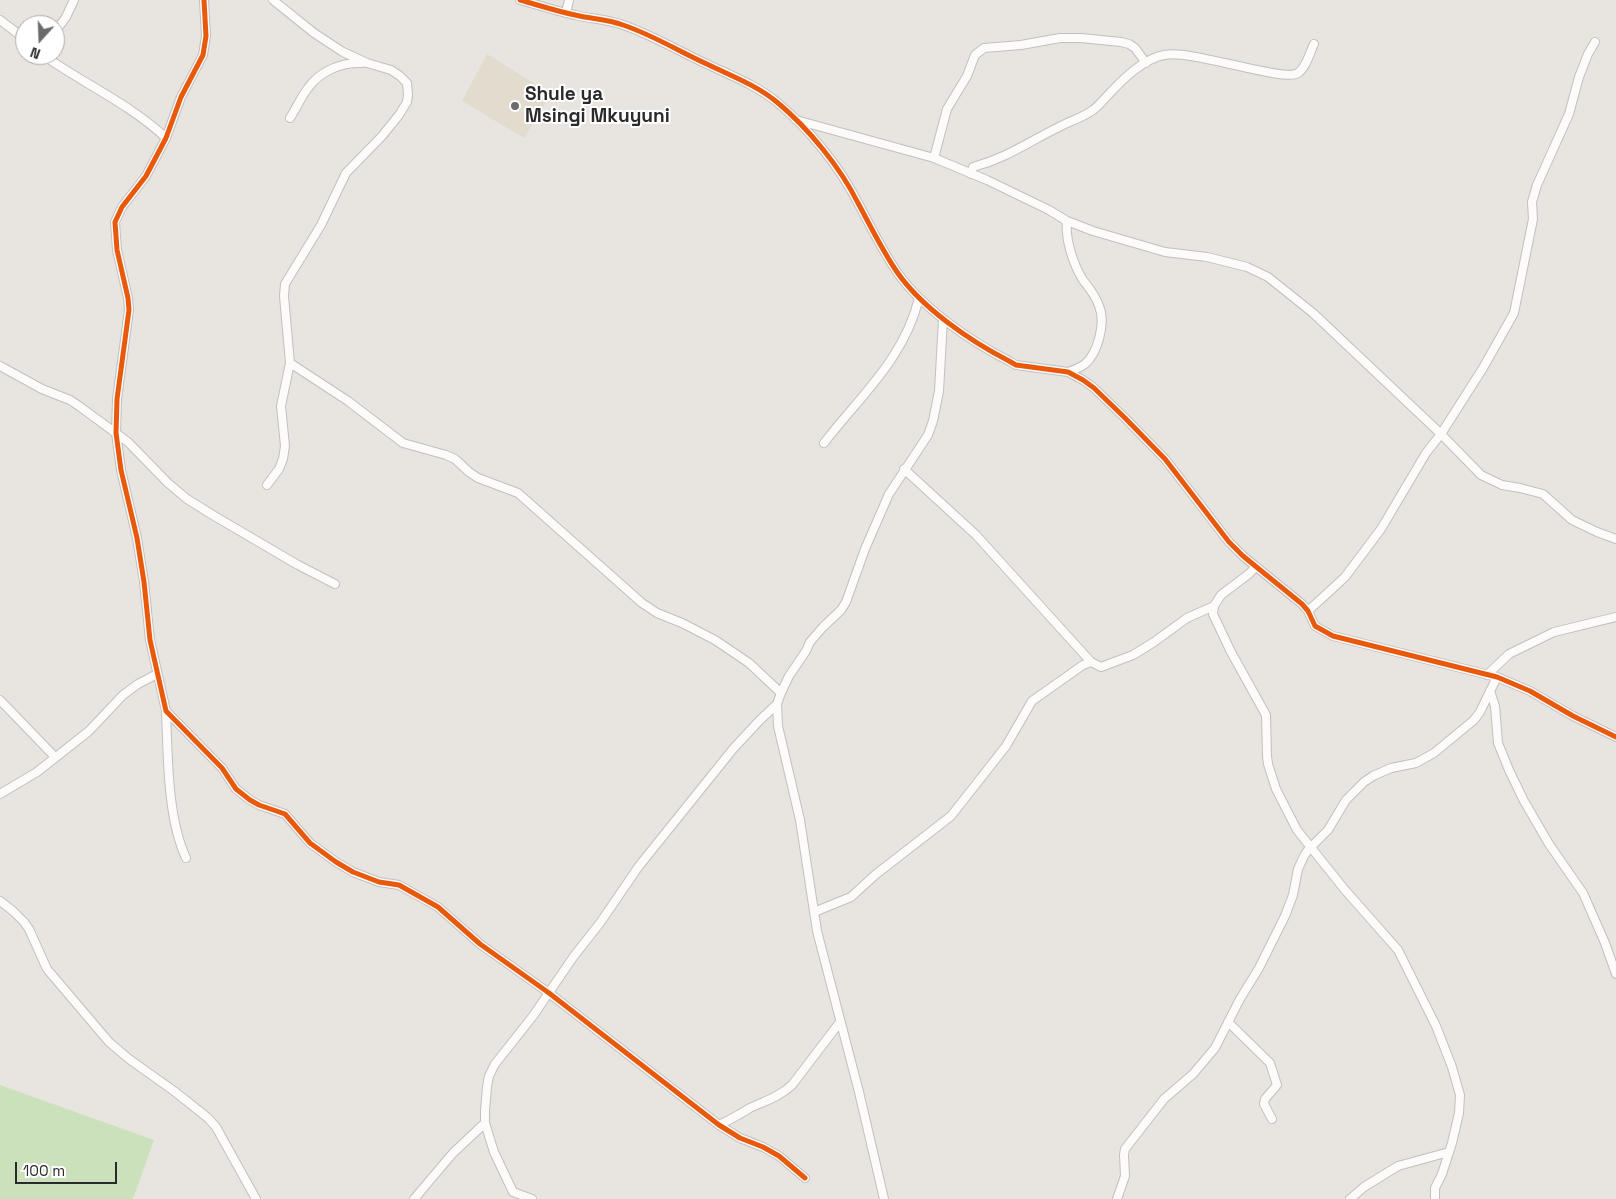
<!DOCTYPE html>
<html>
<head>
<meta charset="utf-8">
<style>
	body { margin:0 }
	#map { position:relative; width:1616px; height:1199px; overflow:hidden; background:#e8e4e0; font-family:"Space Grotesk",sans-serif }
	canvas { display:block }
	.north { position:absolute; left:15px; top:15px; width:50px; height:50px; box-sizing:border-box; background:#fff; border:1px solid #aaa; border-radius:50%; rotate:200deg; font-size:14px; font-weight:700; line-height:20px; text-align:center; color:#2a2a2a }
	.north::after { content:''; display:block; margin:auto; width:18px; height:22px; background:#6c6b6a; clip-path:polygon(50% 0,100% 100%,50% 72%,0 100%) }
	.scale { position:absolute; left:15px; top:1162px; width:102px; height:22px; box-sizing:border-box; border:2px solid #2a2a2a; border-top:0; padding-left:6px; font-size:15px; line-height:18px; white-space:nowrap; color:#2a2a2a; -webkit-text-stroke:4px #fff; paint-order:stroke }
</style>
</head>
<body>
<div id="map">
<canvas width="1616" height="1199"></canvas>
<div class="north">N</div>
<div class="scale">100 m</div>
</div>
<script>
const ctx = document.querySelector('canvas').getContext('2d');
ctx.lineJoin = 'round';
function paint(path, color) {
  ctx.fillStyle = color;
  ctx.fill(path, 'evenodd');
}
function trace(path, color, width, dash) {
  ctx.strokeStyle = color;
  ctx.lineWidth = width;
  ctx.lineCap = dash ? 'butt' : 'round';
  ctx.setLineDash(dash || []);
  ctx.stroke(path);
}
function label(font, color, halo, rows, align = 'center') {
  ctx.font = font + ' "Space Grotesk",sans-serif';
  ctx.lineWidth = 4;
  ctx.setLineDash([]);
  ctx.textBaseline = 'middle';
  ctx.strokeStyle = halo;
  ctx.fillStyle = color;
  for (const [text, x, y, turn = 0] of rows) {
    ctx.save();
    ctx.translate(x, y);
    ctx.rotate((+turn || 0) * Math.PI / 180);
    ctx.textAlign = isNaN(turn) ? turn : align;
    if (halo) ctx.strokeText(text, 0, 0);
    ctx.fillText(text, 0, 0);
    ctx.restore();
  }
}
paint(new Path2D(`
	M 487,54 L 551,94 L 524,138 L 462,101 Z`), '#e2dccf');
paint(new Path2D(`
	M 0,1085 L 154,1140 L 133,1199 L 0,1199 Z`), '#cbe1bb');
const street = new Path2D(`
	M 204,0 L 206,36 L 203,55 L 181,97 L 166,138 L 146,176 L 122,207 L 115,222 L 117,250 L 128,298 L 129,310 L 117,399 L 116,433 L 121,470 L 137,538 L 144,582 L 150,640 L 166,711 L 222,768 L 236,789 L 250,800 L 259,805 L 285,814 L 310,843 L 336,862 L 353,872 L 379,882 L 399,885 L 438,907 L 480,944 L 549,993 L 719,1125 L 740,1138 L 763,1147 L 779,1156 L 805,1178
	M 520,0 C 538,5 556,11 575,15 C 591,19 607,19 623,25 C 653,35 680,52 709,65 C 732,76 758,86 778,103 C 809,129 840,167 858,203 C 871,227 882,250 897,272 C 922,308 970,341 1009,361 L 1016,365 L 1068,372 L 1083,380 L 1094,388 L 1125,418 L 1165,459 L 1229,542 L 1243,556 L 1302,604 L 1308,611 L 1315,626 L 1333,636 L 1497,677 L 1530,691 L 1573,716 L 1616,737
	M 566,13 L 569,0
	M 0,20 L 25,39
	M 55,32 L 66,17 L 74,0
	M 43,55 C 84,84 130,104 166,138
	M 290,118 C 296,109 301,97 308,88 C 320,71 342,62 362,63
	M 796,120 L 934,158 L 987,180 L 1049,210 L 1067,221 L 1093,231 L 1165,252 L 1207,257 L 1247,267 L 1268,277 L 1313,313 L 1441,434 L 1481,475 L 1502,485 L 1520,488 L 1543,494 L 1572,520 L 1597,532 L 1616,539
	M 934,158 L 947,109 L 967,76 L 975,55 L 984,48 L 1021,45 L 1060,38 L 1081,38 L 1121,42 L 1129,44 L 1135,48 L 1146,63
	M 971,174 L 973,167 C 1007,158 1028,142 1059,127 C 1070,121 1082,118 1093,110 C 1099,106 1103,100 1109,94 C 1123,79 1143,59 1164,55 C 1191,49 1285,83 1298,73 C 1306,68 1310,52 1314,44
	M 1067,221 C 1065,239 1073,264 1083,280 C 1089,288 1096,296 1099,306 C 1106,322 1098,353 1085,364 C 1080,368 1074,370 1068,372
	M 290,363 L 348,401 L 403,443 L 446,455 L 455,459 L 469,472 L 478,478 L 518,493 L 642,603 L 657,613 L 682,623 L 715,640 L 749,663 L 781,693
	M 0,366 L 42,389 L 70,400 L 79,406 L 128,442 L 168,483 L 187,499 L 216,517 L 298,565 L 335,584
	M 824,443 C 861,395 904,359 919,298
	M 904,469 L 976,535 L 1091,662
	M 267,485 L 279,469 L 283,459 L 285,446 L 281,406 L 290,363 L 284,296 L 285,284 L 321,225 L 346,173 L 382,136 L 399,115 L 407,102 L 408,95 L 407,83 L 400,76 L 391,70 L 367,63 L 343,52 L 314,33 L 273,0
	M 1255,567 L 1250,573 L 1221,595 L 1214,606 L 1213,614 L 1231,652 L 1266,715 L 1267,756 L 1268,764 L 1276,789 L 1297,830 L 1345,890 L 1398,950 L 1436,1026 L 1452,1067 L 1460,1095 L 1459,1113 L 1452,1143 L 1442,1174 L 1435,1188 L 1435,1199
	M 1308,611 L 1345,577 L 1381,529 L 1426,453 L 1441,434 L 1483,368 L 1514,313 L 1533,219 L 1532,202 L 1537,185 L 1569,114 L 1579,77 L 1588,54 L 1595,42
	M 1487,675 L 1509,654 L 1554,632 L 1616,617
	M 1490,691 L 1495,706 L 1498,743 L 1509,770 L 1524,801 L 1549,844 L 1583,893 L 1605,943 L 1616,974
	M 0,700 L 55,757
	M 166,711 C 168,756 167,817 186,858
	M 0,794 L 37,772 L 89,731 L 123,695 L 138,684 L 157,674
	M 0,901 L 13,911 L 24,922 L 29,929 L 47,969 L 109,1042 L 129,1059 L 174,1091 L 208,1118 L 216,1127 L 256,1199
	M 814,912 L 851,897 L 875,875 L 951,816 L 1006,746 L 1032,701 L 1083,665 L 1091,662 L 1101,667 L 1133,655 L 1154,642 L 1187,618 L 1214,606
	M 1228,1022 L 1270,1063 L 1277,1085 L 1265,1099 L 1264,1104 L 1272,1119
	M 719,1125 C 730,1120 740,1114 750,1108 C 765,1101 779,1097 792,1085 L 840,1022
	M 414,1199 L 453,1153 L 485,1123
	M 532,1199 L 513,1192 L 494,1152 L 485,1123 L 485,1110 L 487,1087 L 489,1076 L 495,1064 L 533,1016 L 574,956 L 600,923 L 639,866 L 733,749 L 759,721 L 777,704
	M 884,1199 L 859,1092 L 817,931 L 800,820 L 778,726 L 777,704 L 781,693 L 789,676 L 806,651 L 810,642 L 823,627 L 841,610 L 846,602 L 865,549 L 889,494 L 928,435 L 933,421 L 939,391 L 943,319
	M 1117,1199 L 1125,1176 L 1124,1155 L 1125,1149 L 1164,1099 L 1193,1074 L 1215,1048 L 1240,999 L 1259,968 L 1285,916 L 1293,895 L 1298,869 L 1304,856 L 1308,850 L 1328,830 L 1346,800 L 1364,782 L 1373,776 L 1391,768 L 1416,763 L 1434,753 L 1474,720 L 1480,712 L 1497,677
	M 1350,1199 L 1364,1187 L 1398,1166 L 1449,1152`);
trace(street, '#c1c0c1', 10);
trace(street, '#fcfbfa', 8);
trace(new Path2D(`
	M 204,0 L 206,36 L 203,55 L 181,97 L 166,138 L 146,176 L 122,207 L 115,222 L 117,250 L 128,298 L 129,310 L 117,399 L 116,433 L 121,470 L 137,538 L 144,582 L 150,640 L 166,711 L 222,768 L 236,789 L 250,800 L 259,805 L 285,814 L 310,843 L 336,862 L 353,872 L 379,882 L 399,885 L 438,907 L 480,944 L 549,993 L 719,1125 L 740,1138 L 763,1147 L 779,1156 L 805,1178
	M 520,0 C 538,5 556,11 575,15 C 591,19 607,19 623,25 C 653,35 680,52 709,65 C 732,76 758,86 778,103 C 809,129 840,167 858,203 C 871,227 882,250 897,272 C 922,308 970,341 1009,361 L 1016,365 L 1068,372 L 1083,380 L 1094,388 L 1125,418 L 1165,459 L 1229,542 L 1243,556 L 1302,604 L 1308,611 L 1315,626 L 1333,636 L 1497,677 L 1530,691 L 1573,716 L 1616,737`), '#e8590c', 5);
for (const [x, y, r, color] of [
	[515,106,5,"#6c6b6a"]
]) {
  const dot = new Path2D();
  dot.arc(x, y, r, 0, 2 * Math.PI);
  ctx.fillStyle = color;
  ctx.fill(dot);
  trace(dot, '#fff', 2);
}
label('bold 19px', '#2a2a2a', '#fff', [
	["Shule ya",525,95],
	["Msingi Mkuyuni",525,117]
], 'left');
</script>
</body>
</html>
